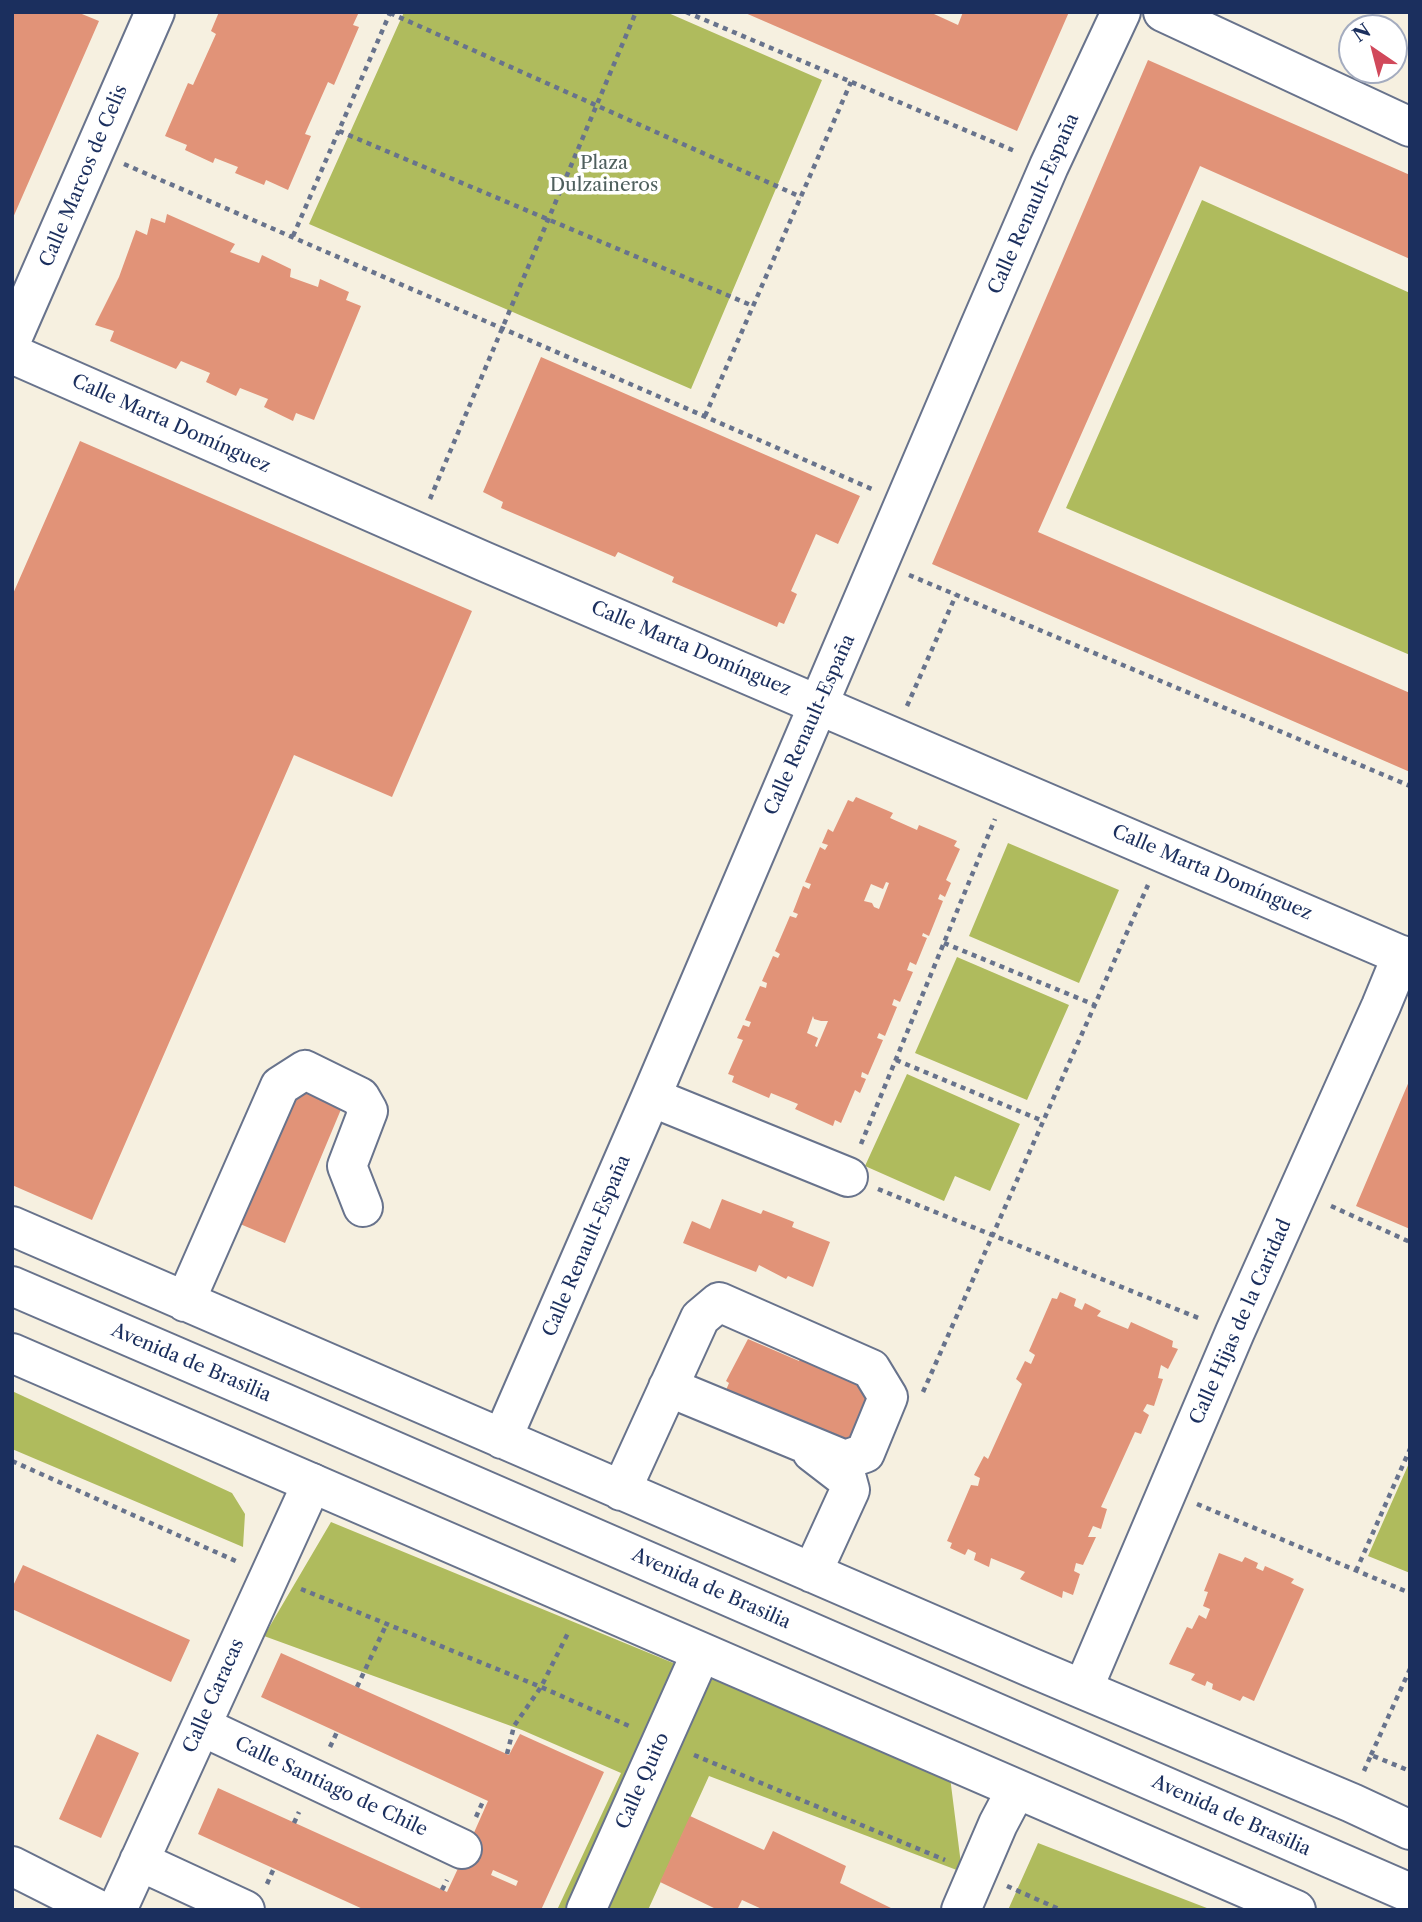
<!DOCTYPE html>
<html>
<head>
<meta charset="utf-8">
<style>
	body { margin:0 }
	#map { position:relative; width:1422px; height:1922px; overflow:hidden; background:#f6f0e0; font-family:"Libre Caslon Text",serif }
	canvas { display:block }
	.frame { position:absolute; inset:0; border:14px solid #1b2f5e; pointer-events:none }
	.north { position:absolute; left:1338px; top:14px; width:70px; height:70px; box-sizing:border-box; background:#fff; border:2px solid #a4acbf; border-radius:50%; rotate:325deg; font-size:19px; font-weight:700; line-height:28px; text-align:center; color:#1b2f5e }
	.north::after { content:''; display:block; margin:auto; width:24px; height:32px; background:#d1495b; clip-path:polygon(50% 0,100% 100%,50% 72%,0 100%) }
</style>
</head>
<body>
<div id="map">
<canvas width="1422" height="1922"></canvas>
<div class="frame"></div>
<div class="north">N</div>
</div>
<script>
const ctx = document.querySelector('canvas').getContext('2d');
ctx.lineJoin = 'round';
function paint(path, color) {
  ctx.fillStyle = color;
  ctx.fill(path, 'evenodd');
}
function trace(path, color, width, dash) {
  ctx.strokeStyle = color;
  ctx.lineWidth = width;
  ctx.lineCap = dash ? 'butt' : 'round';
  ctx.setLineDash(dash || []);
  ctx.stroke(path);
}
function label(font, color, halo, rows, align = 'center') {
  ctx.font = font + ' "Libre Caslon Text",serif';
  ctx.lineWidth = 7;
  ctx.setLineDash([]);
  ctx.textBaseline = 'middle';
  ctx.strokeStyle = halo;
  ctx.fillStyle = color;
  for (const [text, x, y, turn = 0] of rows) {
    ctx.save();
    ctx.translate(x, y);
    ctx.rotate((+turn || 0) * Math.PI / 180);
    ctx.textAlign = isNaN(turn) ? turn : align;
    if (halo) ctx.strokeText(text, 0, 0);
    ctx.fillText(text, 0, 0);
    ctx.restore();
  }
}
paint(new Path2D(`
	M 404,12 L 666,12 L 822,80 L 691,389 L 309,224 Z
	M 1202,200 L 1410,293 L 1410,655 L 1066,508 Z
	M 1008,843 L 1119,890 L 1079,983 L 969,936 Z
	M 957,957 L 1069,1005 L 1027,1100 L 915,1053 Z
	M 907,1074 L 1020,1124 L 990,1191 L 955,1176 L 944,1201 L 865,1166 Z
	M 12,1391 L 232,1493 L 245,1514 L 243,1547 L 12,1449 Z
	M 1410,1461 L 1410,1573 L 1368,1556 Z
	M 331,1522 L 950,1777 L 962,1872 L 709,1776 L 648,1910 L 557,1910 L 621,1773 L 522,1730 L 264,1636 Z
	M 1038,1843 L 1212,1910 L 1008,1910 Z`), '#afbb5d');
paint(new Path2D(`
	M 12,12 L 77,12 L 99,21 L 12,220 Z
	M 219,12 L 359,12 L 353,25 L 359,27 L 334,85 L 328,82 L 305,134 L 311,136 L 288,190 L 266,180 L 264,185 L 235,173 L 238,167 L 215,158 L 213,163 L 185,150 L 187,145 L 165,136 L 188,83 L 193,85 L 216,34 L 211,31 Z
	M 743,12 L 935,12 L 934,14 L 958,25 L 963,12 L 1069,12 L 1017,131 Z
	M 1148,60 L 1410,175 L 1410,259 L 1200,166 L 1038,532 L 1410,693 L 1410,772 L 932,564 Z
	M 167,214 L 235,244 L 230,252 L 259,263 L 262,255 L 291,269 L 290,277 L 318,287 L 320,279 L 349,292 L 346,300 L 361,306 L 314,420 L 296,413 L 293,421 L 264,407 L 268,399 L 240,388 L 236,396 L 206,382 L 210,373 L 181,361 L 176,369 L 110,341 L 114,331 L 95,325 L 119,277 L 136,230 L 147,235 L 151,218 L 165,223 Z
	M 541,357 L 860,496 L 838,544 L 816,534 L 791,591 L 797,594 L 784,624 L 779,622 L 777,627 L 672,582 L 674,577 L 618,552 L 615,557 L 501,508 L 503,502 L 483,492 Z
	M 80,441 L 472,611 L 392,797 L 294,755 L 92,1220 L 12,1185 L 12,596 Z
	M 856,797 L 893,813 L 890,818 L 917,830 L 919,825 L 957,841 L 954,846 L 960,849 L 946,880 L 951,883 L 945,897 L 940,894 L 938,899 L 943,901 L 929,936 L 923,933 L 922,936 L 927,938 L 916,965 L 910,962 L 907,970 L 913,972 L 900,1002 L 894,999 L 892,1005 L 897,1007 L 885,1036 L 879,1033 L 877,1038 L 883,1040 L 868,1075 L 862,1072 L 861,1077 L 866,1079 L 860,1093 L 855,1090 L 841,1123 L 835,1120 L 833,1126 L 795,1109 L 798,1104 L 771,1093 L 769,1098 L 732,1082 L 734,1076 L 728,1074 L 743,1040 L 737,1038 L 743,1025 L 749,1027 L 751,1022 L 745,1020 L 760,986 L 766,988 L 767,983 L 762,981 L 773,956 L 778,958 L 780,954 L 775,951 L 790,916 L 796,918 L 798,914 L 793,912 L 803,886 L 809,889 L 811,884 L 805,882 L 820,847 L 825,850 L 828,845 L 822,843 L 828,829 L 833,832 L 848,800 L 853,802 ZM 886,882 L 889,883 L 879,909 L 874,907 L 872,903 L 864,901 L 871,884 L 883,889 ZM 813,1016 L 814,1019 L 821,1021 L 828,1021 L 817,1047 L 815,1046 L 818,1038 L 807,1033 Z
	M 1410,1079 L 1410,1229 L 1356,1206 Z
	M 290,1085 L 342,1107 L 285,1243 L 233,1221 Z
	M 722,1199 L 761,1214 L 763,1210 L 794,1222 L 792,1227 L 830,1242 L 813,1287 L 788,1276 L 786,1279 L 759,1265 L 756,1272 L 683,1243 L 692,1221 L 710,1229 Z
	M 1060,1292 L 1076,1299 L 1074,1306 L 1082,1310 L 1085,1303 L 1101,1311 L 1097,1316 L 1128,1329 L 1131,1322 L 1173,1341 L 1172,1347 L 1178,1349 L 1168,1369 L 1161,1365 L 1158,1378 L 1163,1379 L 1154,1406 L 1147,1404 L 1143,1411 L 1149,1415 L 1141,1434 L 1135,1432 L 1101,1507 L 1107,1509 L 1101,1529 L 1093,1526 L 1088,1537 L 1096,1537 L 1083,1565 L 1076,1563 L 1074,1571 L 1080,1574 L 1073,1595 L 1063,1591 L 1062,1598 L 1020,1579 L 1025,1572 L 991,1558 L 989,1567 L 974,1560 L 976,1553 L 968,1549 L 965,1555 L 950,1548 L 952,1543 L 947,1541 L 971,1485 L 978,1486 L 980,1478 L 974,1475 L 984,1456 L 988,1459 L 1022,1384 L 1016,1379 L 1025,1361 L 1031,1364 L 1035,1355 L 1029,1351 L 1052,1298 L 1057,1299 Z
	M 748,1339 L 799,1361 L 802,1354 L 869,1383 L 875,1395 L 851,1450 L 787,1415 L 784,1422 L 724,1395 L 729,1383 L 726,1381 Z
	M 1219,1553 L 1242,1562 L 1245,1557 L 1258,1563 L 1256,1568 L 1263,1571 L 1265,1566 L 1294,1579 L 1291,1583 L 1304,1589 L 1254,1701 L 1243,1696 L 1240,1701 L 1212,1689 L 1213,1684 L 1207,1681 L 1205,1686 L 1191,1680 L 1195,1674 L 1169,1664 L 1187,1627 L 1192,1629 L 1199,1615 L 1206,1619 L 1210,1609 L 1203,1606 L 1208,1592 L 1204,1591 Z
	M 23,1565 L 190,1640 L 171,1682 L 12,1609 L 12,1588 Z
	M 281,1653 L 509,1755 L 520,1734 L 604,1772 L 541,1910 L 365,1910 L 198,1834 L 218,1788 L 447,1892 L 461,1862 L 488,1801 L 261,1697 ZM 493,1870 L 518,1881 L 516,1886 L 491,1875 Z
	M 97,1734 L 139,1753 L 101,1838 L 59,1819 Z
	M 690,1816 L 764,1850 L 773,1831 L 846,1866 L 840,1883 L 895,1910 L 764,1910 L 742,1900 L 737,1910 L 718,1910 L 660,1882 Z`), '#e19378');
const minor = new Path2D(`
	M 1163,12 L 1410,127
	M 12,339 L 155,12
	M 12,354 L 483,561 L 1410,959
	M 651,1097 L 848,1177
	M 12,1226 L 1030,1667 L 1352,1803 L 1410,1830
	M 185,1302 L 280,1086 L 305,1070 L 360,1097 L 368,1111 L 347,1166 L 363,1207
	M 502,1439 L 651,1097 L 979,328 L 1049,166 L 1121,12
	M 812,1452 L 847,1479 L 850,1490 L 812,1573
	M 621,1491 L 700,1318 L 719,1302 L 871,1369 L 888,1397 L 865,1453 L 845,1460 L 668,1387
	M 1083,1689 L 1235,1332 L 1381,1006 L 1402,955
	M 201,1726 L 462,1849
	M 139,1861 L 245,1910
	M 12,1866 L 99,1910
	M 117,1910 L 312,1483
	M 586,1910 L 701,1653
	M 961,1910 L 998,1824 L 1016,1790`);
const major = new Path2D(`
	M 12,1286 L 284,1403 L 1410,1893
	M 12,1353 L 1296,1910`);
trace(minor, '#68738c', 42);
trace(major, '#68738c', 42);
trace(new Path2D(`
	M 686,12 L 1017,152
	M 390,13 L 801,197
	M 339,131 L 753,306
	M 124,164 L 874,490
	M 293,236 L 390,13
	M 705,416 L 851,82
	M 430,499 L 636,12
	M 909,575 L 1410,786
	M 907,706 L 956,595
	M 944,943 L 1095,1005
	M 896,1060 L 1043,1121
	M 861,1144 L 995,819
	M 878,1189 L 1201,1319
	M 1331,1206 L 1410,1242
	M 923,1392 L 1148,885
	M 12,1461 L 238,1562
	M 1197,1504 L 1410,1593
	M 1356,1571 L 1410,1449
	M 301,1589 L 541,1687 L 629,1726
	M 357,1687 L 387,1623
	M 330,1747 L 337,1732
	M 507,1754 L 514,1726 L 541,1687 L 569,1631
	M 694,1755 L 945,1860
	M 1371,1755 L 1410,1669
	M 1364,1771 L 1371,1755 L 1410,1771
	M 476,1817 L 484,1799
	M 294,1823 L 299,1812
	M 267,1884 L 274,1868
	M 1007,1886 L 1061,1910
	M 442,1890 L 447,1880`), '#68738c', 4.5, [5, 5]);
trace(minor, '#fff', 38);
trace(major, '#fff', 38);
label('19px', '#4f605e', '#fff', [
	["Plaza",604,164],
	["Dulzaineros",604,186]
]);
label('19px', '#1b2f5e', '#fff', [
	["Calle Marcos de Celis",84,176,-67],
	["Calle Renault-España",1034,204,-66],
	["Calle Marta Domínguez",171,424,24],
	["Calle Marta Domínguez",691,649,23],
	["Calle Renault-España",810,725,-66],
	["Calle Marta Domínguez",1212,873,23],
	["Calle Renault-España",587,1246,-67],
	["Calle Hijas de la Caridad",1241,1322,-66],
	["Avenida de Brasilia",191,1363,23],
	["Avenida de Brasilia",711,1589,24],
	["Calle Caracas",214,1696,-66],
	["Calle Quito",643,1781,-66],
	["Calle Santiago de Chile",331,1787,25],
	["Avenida de Brasilia",1231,1816,24]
]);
</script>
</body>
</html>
